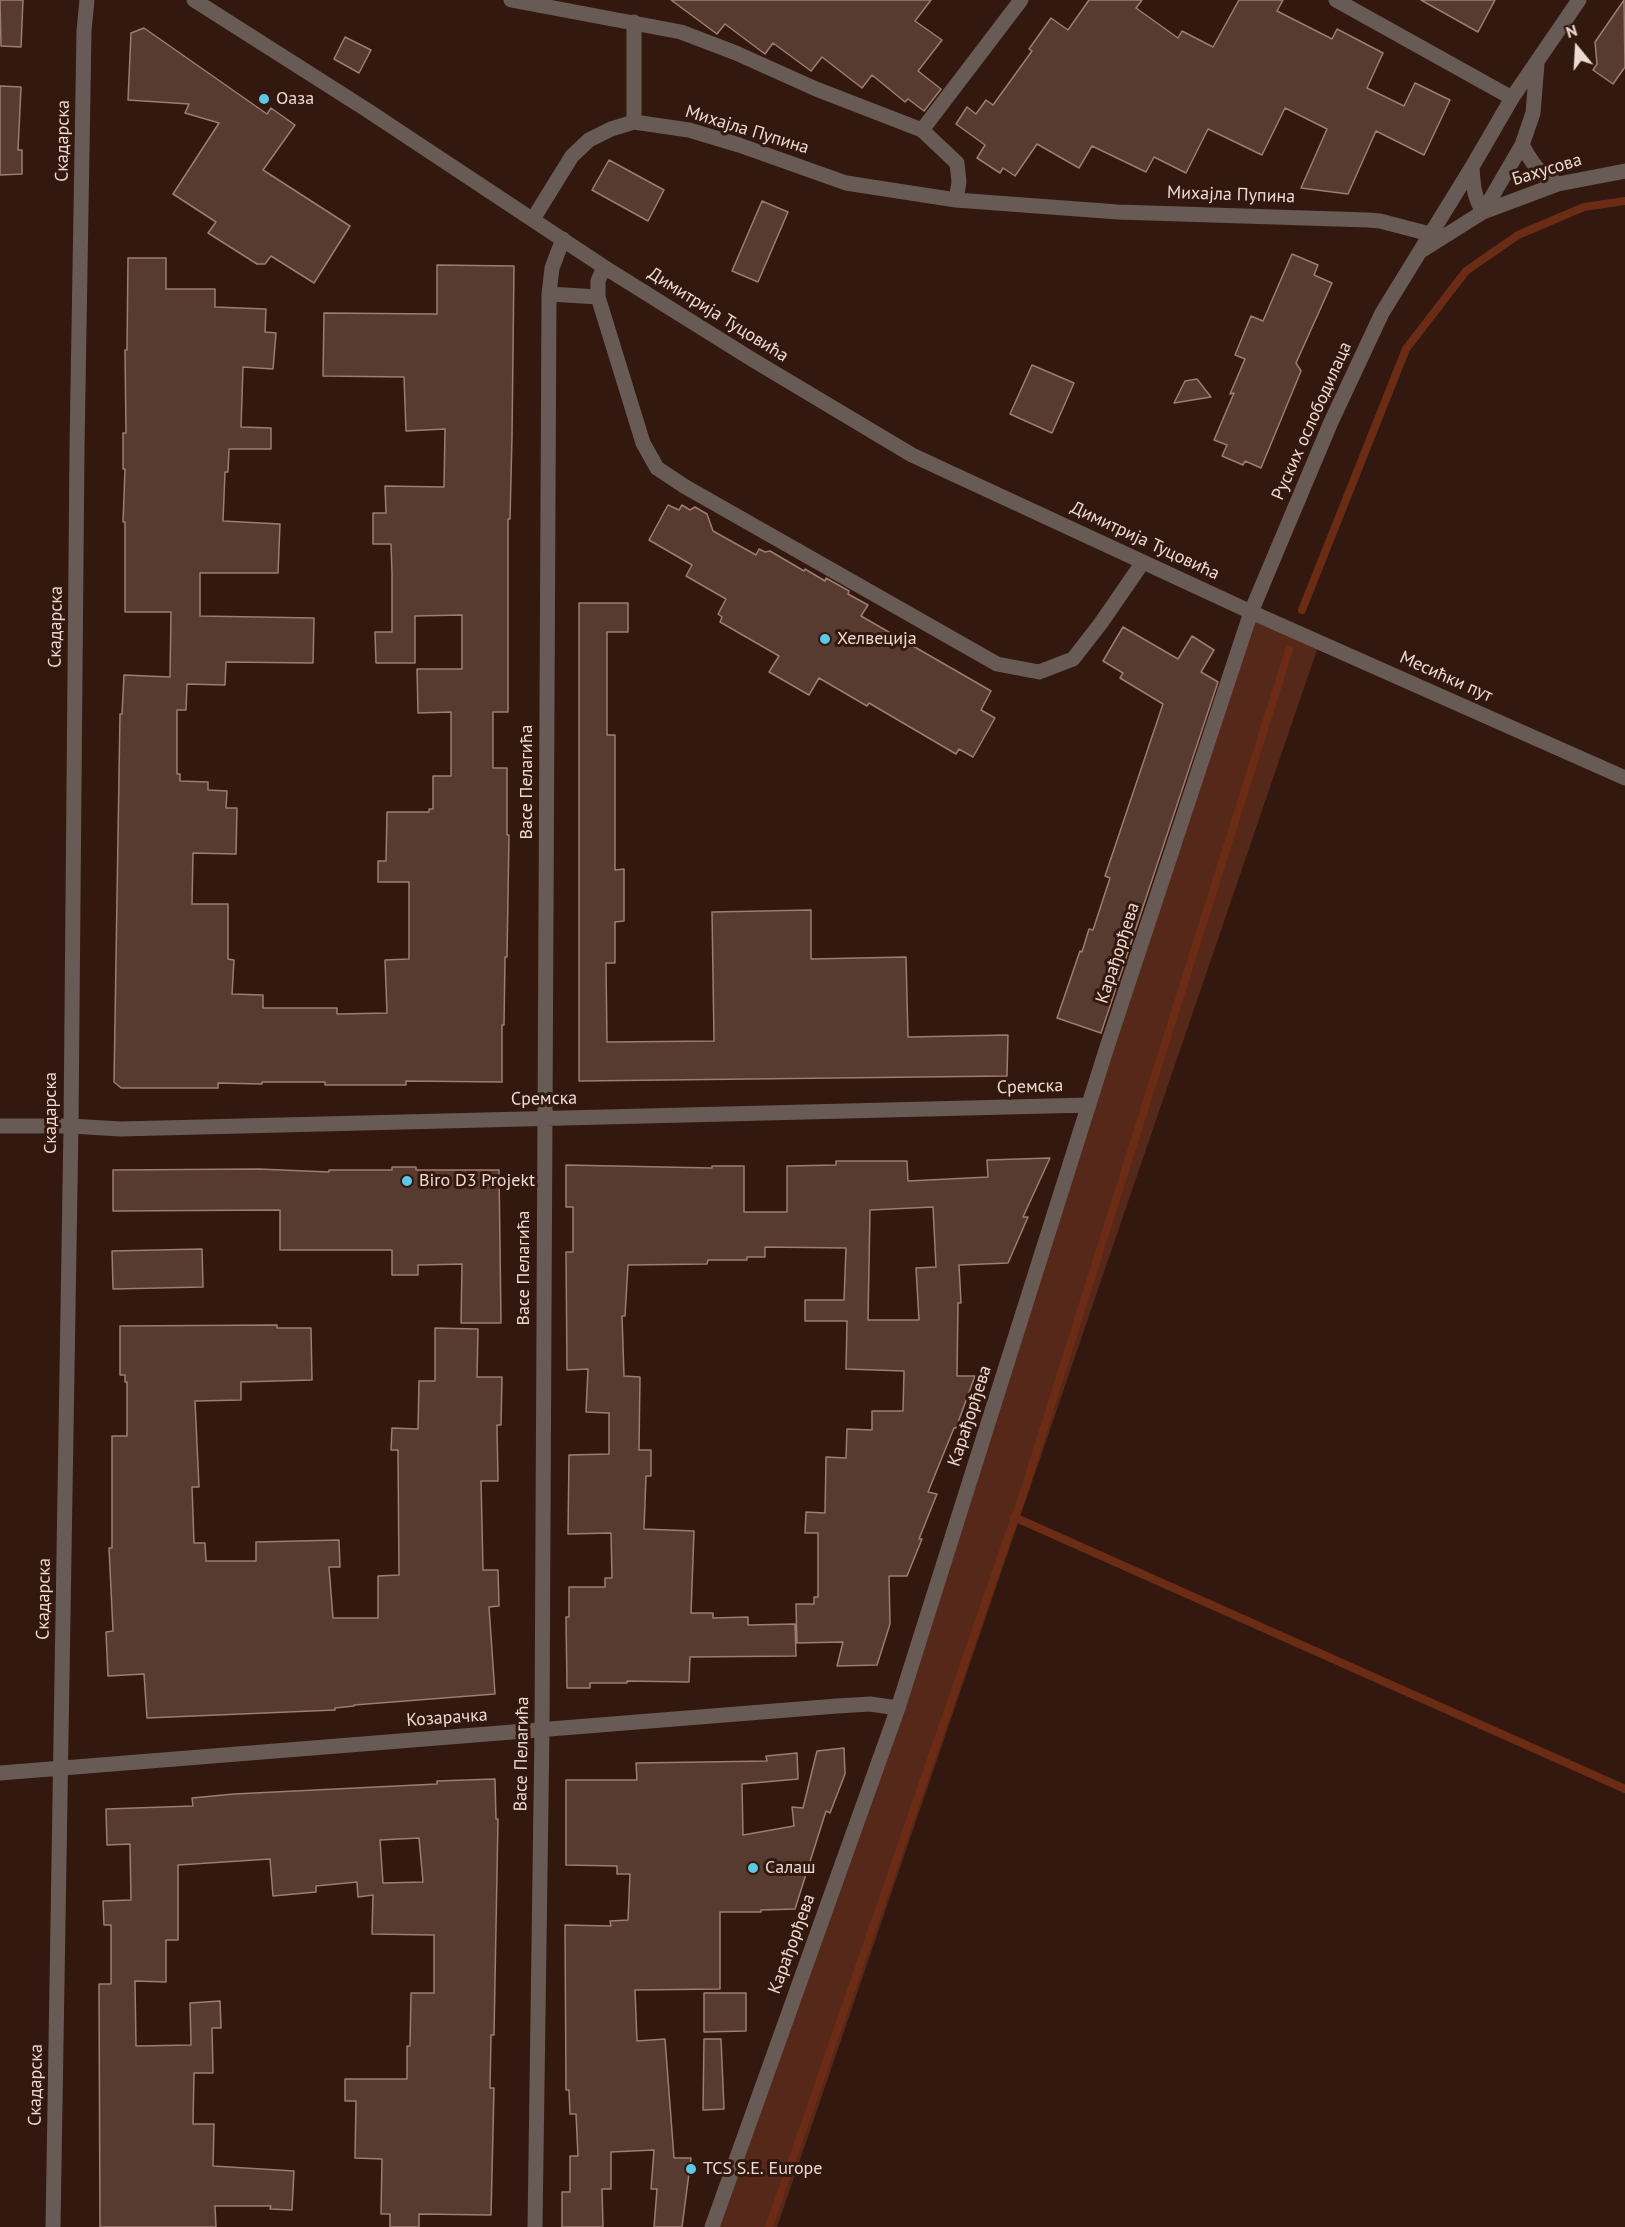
<!DOCTYPE html>
<html>
<head>
<meta charset="utf-8">
<style>
	body { margin:0 }
	#map { position:relative; width:1625px; height:2227px; overflow:hidden; background:#32180f; font-family:"PT Sans",sans-serif }
	canvas { display:block }
	.north { position:absolute; left:1547px; top:18px; width:60px; height:60px; -webkit-text-stroke:4px #32180f; paint-order:stroke; rotate:342deg; font-size:16px; font-weight:700; line-height:24px; text-align:center; color:#ecdad3 }
	.north::after { content:''; display:block; margin:auto; width:21px; height:27px; background:#ecdad3; clip-path:polygon(50% 0,100% 100%,50% 72%,0 100%) }
</style>
</head>
<body>
<div id="map">
<canvas width="1625" height="2227"></canvas>
<div class="north">N</div>
</div>
<script>
const ctx = document.querySelector('canvas').getContext('2d');
ctx.lineJoin = 'round';
function paint(path, color) {
  ctx.fillStyle = color;
  ctx.fill(path, 'evenodd');
}
function trace(path, color, width, dash) {
  ctx.strokeStyle = color;
  ctx.lineWidth = width;
  ctx.lineCap = dash ? 'butt' : 'round';
  ctx.setLineDash(dash || []);
  ctx.stroke(path);
}
function label(font, color, halo, rows, align = 'center') {
  ctx.font = font + ' "PT Sans",sans-serif';
  ctx.lineWidth = 6;
  ctx.setLineDash([]);
  ctx.textBaseline = 'middle';
  ctx.strokeStyle = halo;
  ctx.fillStyle = color;
  for (const [text, x, y, turn = 0] of rows) {
    ctx.save();
    ctx.translate(x, y);
    ctx.rotate((+turn || 0) * Math.PI / 180);
    ctx.textAlign = isNaN(turn) ? turn : align;
    if (halo) ctx.strokeText(text, 0, 0);
    ctx.fillText(text, 0, 0);
    ctx.restore();
  }
}
paint(new Path2D(`
	M 1254,621 L 1318,647 L 777,2227 L 718,2227 Z`), '#552819');
trace(new Path2D(`
	M 1302,610 L 1406,349 L 1466,271 L 1518,235 L 1584,207 L 1625,201
	M 1014,1517 L 1625,1789
	M 769,2227 L 1025,1488 L 1289,650`), '#6b2b14', 8);
const building = new Path2D(`
	M 0,0 L 23,0 L 21,47 L 1,46 Z
	M 671,0 L 931,0 L 915,21 L 942,40 L 918,71 L 941,89 L 924,111 L 908,99 L 905,102 L 872,75 L 862,88 L 822,57 L 811,71 L 773,43 L 765,54 L 725,24 L 717,34 Z
	M 1089,0 L 1142,0 L 1136,8 L 1178,38 L 1182,31 L 1213,47 L 1239,0 L 1283,0 L 1277,11 L 1332,39 L 1337,29 L 1383,53 L 1367,88 L 1404,106 L 1415,83 L 1450,100 L 1424,155 L 1376,131 L 1348,194 L 1301,188 L 1327,129 L 1285,108 L 1262,155 L 1208,129 L 1186,173 L 1154,157 L 1146,172 L 1092,146 L 1079,168 L 1037,144 L 1015,176 L 1003,168 L 1000,173 L 977,158 L 985,145 L 956,124 L 967,107 L 976,114 L 986,100 L 993,105 L 1032,51 L 1029,49 L 1051,18 L 1068,30 Z
	M 1421,0 L 1495,0 L 1478,32 Z
	M 1624,0 L 1625,67 L 1613,84 L 1593,70 L 1597,64 L 1595,42 Z
	M 144,28 L 267,114 L 271,108 L 295,125 L 263,170 L 350,226 L 314,283 L 271,256 L 265,264 L 257,264 L 208,233 L 216,222 L 173,194 L 219,123 L 185,113 L 189,104 L 128,100 L 131,33 Z
	M 345,37 L 371,50 L 359,73 L 334,59 Z
	M 0,86 L 21,87 L 18,150 L 22,150 L 22,174 L 0,175 Z
	M 609,160 L 664,190 L 648,221 L 592,190 Z
	M 762,201 L 788,212 L 758,282 L 732,271 Z
	M 1292,254 L 1318,265 L 1314,275 L 1332,283 L 1296,363 L 1301,371 L 1261,468 L 1245,461 L 1243,465 L 1222,456 L 1227,445 L 1214,440 L 1234,393 L 1230,394 L 1245,359 L 1235,355 L 1251,316 L 1263,321 Z
	M 128,258 L 166,258 L 166,289 L 215,289 L 215,307 L 266,309 L 265,332 L 276,333 L 273,369 L 243,367 L 241,427 L 271,428 L 271,449 L 229,449 L 228,472 L 225,472 L 223,521 L 280,524 L 278,573 L 200,573 L 200,616 L 314,618 L 313,663 L 226,662 L 225,685 L 187,684 L 186,710 L 177,710 L 177,774 L 180,774 L 180,781 L 208,782 L 208,790 L 227,791 L 226,808 L 237,808 L 236,854 L 193,853 L 192,904 L 228,904 L 228,959 L 234,960 L 232,994 L 263,995 L 263,1008 L 337,1008 L 337,1014 L 387,1013 L 385,960 L 409,959 L 409,882 L 378,882 L 378,861 L 386,861 L 387,812 L 429,812 L 429,809 L 433,809 L 433,776 L 451,776 L 451,712 L 418,713 L 417,669 L 462,669 L 462,615 L 415,616 L 415,663 L 376,663 L 375,632 L 392,632 L 392,573 L 391,544 L 373,544 L 373,513 L 386,513 L 385,486 L 444,487 L 445,429 L 406,431 L 404,377 L 323,376 L 324,313 L 437,314 L 437,265 L 514,266 L 512,437 L 510,519 L 508,519 L 508,712 L 493,712 L 493,768 L 507,768 L 507,835 L 509,835 L 507,957 L 505,957 L 504,1025 L 502,1025 L 502,1082 L 406,1081 L 406,1085 L 325,1085 L 325,1082 L 262,1082 L 262,1084 L 218,1083 L 218,1088 L 121,1088 L 114,1082 L 120,714 L 122,714 L 124,675 L 170,677 L 171,612 L 125,612 L 125,522 L 123,522 L 125,469 L 123,469 L 123,433 L 126,433 L 125,350 L 127,350 Z
	M 1032,365 L 1074,383 L 1052,433 L 1010,414 Z
	M 1197,379 L 1211,397 L 1174,403 L 1185,381 Z
	M 668,505 L 679,510 L 682,505 L 690,510 L 695,507 L 707,514 L 713,531 L 756,555 L 759,549 L 765,552 L 770,551 L 804,571 L 805,569 L 825,581 L 826,578 L 849,591 L 848,594 L 868,605 L 861,616 L 991,691 L 981,710 L 995,718 L 973,757 L 959,749 L 956,754 L 869,703 L 867,706 L 819,678 L 809,695 L 769,672 L 779,656 L 720,622 L 722,617 L 718,614 L 726,599 L 686,576 L 692,565 L 649,540 Z
	M 579,603 L 628,603 L 628,632 L 607,632 L 607,735 L 615,735 L 615,870 L 624,869 L 624,921 L 615,922 L 615,963 L 606,963 L 607,1042 L 714,1041 L 712,912 L 811,910 L 811,959 L 906,957 L 908,1037 L 1008,1035 L 1007,1076 L 579,1081 Z
	M 1123,627 L 1178,659 L 1192,636 L 1214,650 L 1201,672 L 1218,682 L 1101,1033 L 1057,1018 L 1080,951 L 1082,952 L 1089,929 L 1093,930 L 1110,878 L 1105,876 L 1163,704 L 1120,678 L 1123,673 L 1103,661 Z
	M 1050,1158 L 1023,1217 L 1028,1217 L 1008,1263 L 959,1265 L 961,1303 L 958,1303 L 957,1376 L 975,1376 L 956,1428 L 954,1428 L 928,1492 L 937,1494 L 919,1539 L 922,1539 L 907,1576 L 889,1576 L 890,1624 L 877,1665 L 837,1666 L 843,1642 L 797,1643 L 796,1604 L 814,1604 L 814,1597 L 818,1597 L 818,1533 L 805,1533 L 806,1512 L 825,1513 L 826,1457 L 846,1458 L 847,1429 L 872,1430 L 872,1411 L 903,1411 L 904,1371 L 846,1369 L 847,1321 L 805,1321 L 805,1300 L 844,1300 L 846,1248 L 765,1247 L 765,1257 L 747,1257 L 747,1260 L 708,1260 L 707,1264 L 628,1265 L 625,1316 L 622,1316 L 624,1376 L 640,1377 L 639,1450 L 651,1450 L 651,1476 L 646,1476 L 644,1529 L 694,1531 L 691,1613 L 713,1613 L 713,1618 L 748,1617 L 748,1625 L 795,1624 L 796,1656 L 690,1657 L 689,1682 L 627,1681 L 627,1683 L 590,1683 L 590,1688 L 567,1688 L 566,1617 L 569,1617 L 569,1587 L 605,1587 L 605,1578 L 612,1578 L 611,1533 L 568,1534 L 569,1455 L 609,1454 L 609,1413 L 586,1412 L 588,1369 L 567,1370 L 566,1252 L 573,1252 L 573,1207 L 566,1207 L 566,1165 L 712,1168 L 712,1166 L 744,1166 L 744,1212 L 787,1212 L 787,1166 L 836,1165 L 836,1161 L 907,1161 L 908,1181 L 988,1177 L 987,1160 ZM 933,1207 L 936,1267 L 916,1268 L 919,1320 L 868,1320 L 870,1210 Z
	M 392,1167 L 416,1167 L 416,1170 L 499,1170 L 501,1323 L 461,1323 L 462,1264 L 418,1265 L 418,1275 L 392,1275 L 392,1250 L 280,1250 L 280,1210 L 113,1211 L 113,1170 L 259,1169 L 329,1172 L 329,1170 L 392,1170 Z
	M 202,1249 L 203,1287 L 113,1289 L 112,1251 Z
	M 277,1325 L 277,1328 L 311,1328 L 312,1380 L 241,1382 L 241,1400 L 195,1401 L 199,1487 L 192,1487 L 194,1543 L 205,1543 L 206,1561 L 256,1561 L 256,1542 L 339,1540 L 340,1567 L 329,1567 L 333,1618 L 378,1618 L 378,1576 L 399,1575 L 398,1450 L 391,1450 L 392,1428 L 418,1429 L 419,1381 L 435,1381 L 435,1328 L 478,1329 L 477,1377 L 502,1377 L 501,1425 L 497,1425 L 498,1481 L 481,1481 L 483,1570 L 498,1570 L 499,1606 L 489,1607 L 495,1694 L 354,1705 L 354,1706 L 335,1708 L 335,1710 L 147,1718 L 144,1674 L 108,1676 L 106,1632 L 113,1631 L 109,1548 L 112,1548 L 112,1436 L 127,1436 L 127,1382 L 125,1382 L 125,1375 L 120,1375 L 120,1326 Z
	M 844,1748 L 845,1774 L 830,1813 L 826,1811 L 795,1909 L 761,1910 L 761,1912 L 720,1912 L 720,1989 L 635,1990 L 637,2041 L 665,2039 L 674,2158 L 691,2158 L 682,2227 L 654,2227 L 657,2189 L 651,2189 L 654,2150 L 611,2152 L 611,2189 L 602,2189 L 603,2227 L 562,2227 L 562,2192 L 570,2192 L 570,2156 L 578,2156 L 576,2114 L 570,2114 L 569,2090 L 566,2090 L 565,1925 L 611,1926 L 610,1921 L 628,1920 L 630,1874 L 617,1874 L 617,1866 L 566,1865 L 566,1780 L 637,1780 L 636,1763 L 767,1761 L 766,1756 L 797,1753 L 798,1779 L 742,1784 L 743,1835 L 794,1826 L 792,1807 L 803,1808 L 817,1751 Z
	M 495,1779 L 496,1819 L 498,1819 L 494,2035 L 491,2035 L 490,2088 L 494,2088 L 491,2215 L 419,2214 L 419,2227 L 390,2227 L 390,2214 L 381,2214 L 382,2159 L 355,2158 L 356,2101 L 345,2101 L 345,2079 L 407,2079 L 407,2046 L 410,2046 L 411,1993 L 434,1993 L 434,1935 L 372,1934 L 373,1895 L 358,1897 L 357,1882 L 316,1886 L 316,1892 L 273,1896 L 270,1859 L 178,1865 L 178,1940 L 166,1940 L 166,1982 L 135,1981 L 136,2046 L 191,2045 L 190,2003 L 220,2001 L 221,2028 L 212,2028 L 213,2073 L 194,2073 L 193,2124 L 214,2124 L 213,2166 L 294,2171 L 292,2210 L 270,2209 L 271,2206 L 215,2206 L 216,2227 L 100,2227 L 99,1984 L 111,1984 L 111,1925 L 104,1925 L 103,1901 L 131,1900 L 130,1844 L 107,1845 L 106,1809 L 193,1806 L 192,1798 L 234,1794 L 437,1784 L 437,1781 ZM 419,1838 L 423,1882 L 383,1883 L 380,1840 Z
	M 704,1993 L 746,1993 L 746,2031 L 704,2032 Z
	M 704,2039 L 721,2039 L 724,2109 L 703,2110 Z`);
paint(building, '#573a30');
trace(building, '#9e7c71', 1.5);
trace(new Path2D(`
	M 194,0 L 367,110 L 604,267 L 753,360 L 912,455 L 1251,612 L 1625,778
	M 511,0 L 681,32 L 736,53 L 816,89 L 922,130 L 957,163 L 959,182 L 956,200
	M 1336,0 L 1512,98
	M 634,122 L 634,22
	M 922,130 L 1021,0
	M 1522,145 C 1532,163 1539,174 1558,184
	M 1472,167 C 1473,185 1474,197 1483,212 L 1558,184 L 1625,171
	M 533,219 L 572,156 L 589,140 L 611,129 L 634,122 L 689,130 L 739,145 L 846,183 L 956,200 L 1118,212 L 1368,220 L 1380,221 L 1430,234
	M 1421,251 L 1483,212 L 1522,145 L 1533,113 L 1537,64
	M 604,267 L 598,281 L 598,297 L 643,443 L 657,468 L 684,486 L 997,664 L 1039,672 L 1073,659 L 1101,623 L 1143,562
	M 549,294 L 598,297
	M 0,1126 L 71,1126 L 120,1129 L 1089,1105
	M 0,1773 L 837,1706 L 870,1704 L 898,1708
	M 53,2227 L 71,1126 L 77,448 L 84,31 L 87,0
	M 535,2227 L 542,1731 L 549,294 L 552,268 L 563,239
	M 712,2227 L 898,1708 L 1107,1047 L 1251,612 L 1331,422 L 1382,313 L 1472,167 L 1512,98 L 1579,0`), '#685a55', 15);
for (const [x, y, r, color] of [
	[264,99,6,"#5bc8e7"],
	[825,639,6,"#5bc8e7"],
	[407,1181,6,"#5bc8e7"],
	[753,1868,6,"#5bc8e7"],
	[691,2169,6,"#5bc8e7"]
]) {
  const dot = new Path2D();
  dot.arc(x, y, r, 0, 2 * Math.PI);
  ctx.fillStyle = color;
  ctx.fill(dot);
  trace(dot, '#32180f', 2);
}
label('18px', '#ecdad3', '#32180f', [
	["Оаза",276,99],
	["Хелвеција",837,639],
	["Biro D3 Projekt",419,1181],
	["Салаш",765,1868],
	["TCS S.E. Europe",703,2169]
], 'left');
label('18px', '#ecdad3', '#32180f', [
	["Михајла Пупина",747,130,17],
	["Скадарска",63,141,-89],
	["Бахусова",1547,170,-17],
	["Михајла Пупина",1231,195,2],
	["Димитрија Туцовића",718,315,32],
	["Руских ослободилаца",1312,421,-66],
	["Димитрија Туцовића",1145,541,25],
	["Скадарска",56,627,-89],
	["Месићки пут",1446,677,24],
	["Васе Пелагића",527,782,-90],
	["Карађорђева",1118,953,-72],
	["Сремска",1030,1087,-2],
	["Сремска",544,1099,-1],
	["Скадарска",51,1113,-90],
	["Васе Пелагића",524,1268,-90],
	["Карађорђева",970,1416,-72],
	["Скадарска",44,1599,-89],
	["Козарачка",447,1718,-4],
	["Васе Пелагића",522,1754,-89],
	["Карађорђева",792,1944,-70],
	["Скадарска",36,2085,-89]
]);
</script>
</body>
</html>
